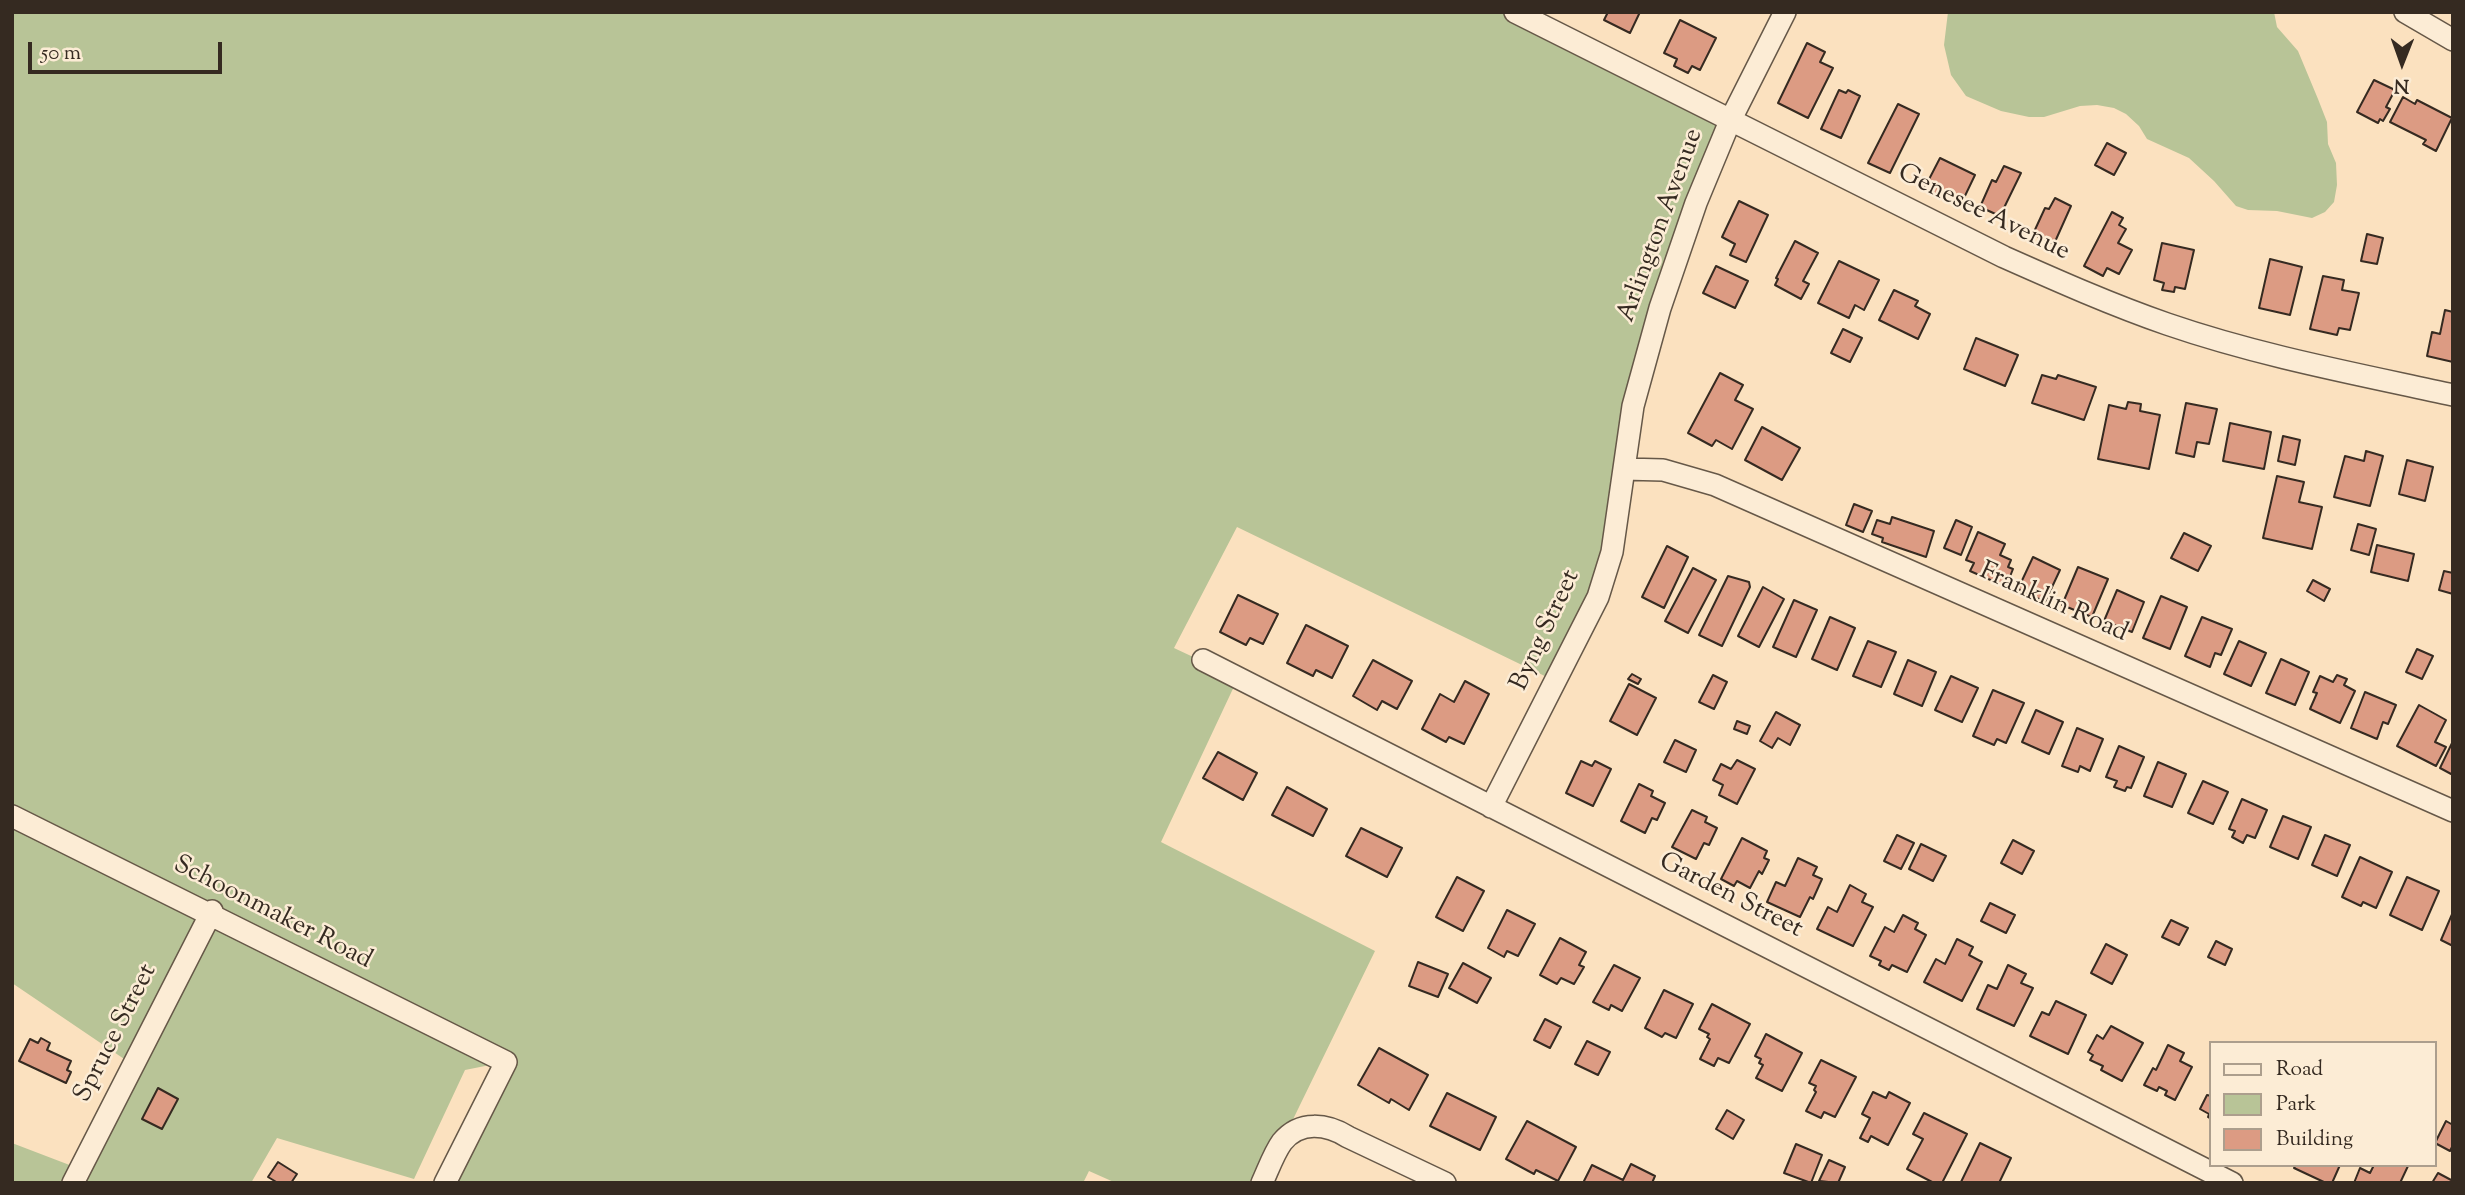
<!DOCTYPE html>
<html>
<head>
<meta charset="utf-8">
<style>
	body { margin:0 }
	#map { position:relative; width:2465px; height:1195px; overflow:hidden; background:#fbe1bf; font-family:"Sorts Mill Goudy",serif }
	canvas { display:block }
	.frame { position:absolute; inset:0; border:14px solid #352a21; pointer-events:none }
	.legend { position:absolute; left:2209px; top:1041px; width:228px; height:126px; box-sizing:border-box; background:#fcecd5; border:2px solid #ac9e8d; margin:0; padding:9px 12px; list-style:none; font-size:21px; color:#352a21 }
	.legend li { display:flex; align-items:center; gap:14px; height:35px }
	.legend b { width:35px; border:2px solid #ac9e8d }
	.north { position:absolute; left:2367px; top:28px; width:70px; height:70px; -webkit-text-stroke:5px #fcecd5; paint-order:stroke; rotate:181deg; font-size:19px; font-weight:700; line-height:28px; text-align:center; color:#352a21 }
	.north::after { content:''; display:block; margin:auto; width:24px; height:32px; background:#352a21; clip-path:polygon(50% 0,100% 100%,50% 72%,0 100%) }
	.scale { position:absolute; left:28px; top:42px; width:194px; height:32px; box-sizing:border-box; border:4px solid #352a21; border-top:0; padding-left:9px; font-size:21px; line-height:24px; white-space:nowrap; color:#352a21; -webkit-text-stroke:5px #fcecd5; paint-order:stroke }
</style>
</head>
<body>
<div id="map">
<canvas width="2465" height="1195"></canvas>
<div class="frame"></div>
<ul class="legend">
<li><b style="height:9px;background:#fcecd5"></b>Road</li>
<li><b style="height:19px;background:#b8c497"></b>Park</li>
<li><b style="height:19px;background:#dc9b83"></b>Building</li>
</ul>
<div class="north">N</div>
<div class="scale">50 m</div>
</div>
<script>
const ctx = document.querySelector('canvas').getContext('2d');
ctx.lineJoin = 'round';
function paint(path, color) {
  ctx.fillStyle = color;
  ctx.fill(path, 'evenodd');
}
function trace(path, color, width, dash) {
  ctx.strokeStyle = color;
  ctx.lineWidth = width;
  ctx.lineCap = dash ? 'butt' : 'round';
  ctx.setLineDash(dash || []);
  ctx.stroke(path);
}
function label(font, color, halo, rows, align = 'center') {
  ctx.font = font + ' "Sorts Mill Goudy",serif';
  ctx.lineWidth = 5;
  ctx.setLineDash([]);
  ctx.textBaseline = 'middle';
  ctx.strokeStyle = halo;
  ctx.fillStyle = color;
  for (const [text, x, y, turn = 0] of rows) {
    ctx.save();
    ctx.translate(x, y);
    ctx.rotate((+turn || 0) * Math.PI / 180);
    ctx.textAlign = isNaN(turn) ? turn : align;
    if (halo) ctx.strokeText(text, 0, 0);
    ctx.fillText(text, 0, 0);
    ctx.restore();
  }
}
paint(new Path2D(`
	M 12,12 L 1515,12 L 1730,121 L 1660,308 L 1612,551 L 1555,681 L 1237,527 L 1174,648 L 1238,678 L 1161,842 L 1375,951 L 1262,1183 L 1116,1183 L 1089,1171 L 1083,1183 L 445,1183 L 505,1062 L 465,1070 L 414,1179 L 277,1138 L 251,1183 L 12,1183 L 12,1143 L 80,1169 L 133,1065 L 12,983 Z
	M 1948,12 L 2274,12 L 2277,27 L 2298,51 L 2318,99 L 2327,122 L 2328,144 L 2336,163 L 2337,185 L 2334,202 L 2325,212 L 2312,218 L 2277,211 L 2248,210 L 2236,206 L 2214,181 L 2189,158 L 2147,139 L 2139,126 L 2126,114 L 2114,108 L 2097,105 L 2080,106 L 2044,117 L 2029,117 L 2001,111 L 1966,96 L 1951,75 L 1944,45 Z`), '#b8c497');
const building = new Path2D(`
	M 1608,12 L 1640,12 L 1630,33 L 1604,20 Z
	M 1680,20 L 1716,38 L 1700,70 L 1692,66 L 1688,73 L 1674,66 L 1677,59 L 1664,53 Z
	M 1807,43 L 1825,52 L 1820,62 L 1833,68 L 1808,118 L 1778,103 Z
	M 2374,80 L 2395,90 L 2386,107 L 2390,109 L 2383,121 L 2380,119 L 2378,123 L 2357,112 Z
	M 1839,90 L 1846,93 L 1848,90 L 1860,96 L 1841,138 L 1821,129 Z
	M 2403,97 L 2415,104 L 2417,100 L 2452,118 L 2436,151 L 2423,144 L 2426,140 L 2390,122 Z
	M 1898,104 L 1919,114 L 1890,173 L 1868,163 Z
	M 2107,143 L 2126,153 L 2114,175 L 2095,165 Z
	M 1940,158 L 1975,175 L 1963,200 L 1947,193 L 1944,199 L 1924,189 Z
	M 2004,166 L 2021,173 L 2000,216 L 1980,207 L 1992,180 L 1996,182 Z
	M 2055,198 L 2071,206 L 2054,244 L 2033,234 L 2045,208 L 2049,209 Z
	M 1739,201 L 1768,215 L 1746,262 L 1730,255 L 1735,244 L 1722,237 Z
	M 2112,212 L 2123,218 L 2119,225 L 2126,229 L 2118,243 L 2132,250 L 2119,274 L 2107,268 L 2103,276 L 2084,266 Z
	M 2367,234 L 2383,238 L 2377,264 L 2361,261 Z
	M 1795,241 L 1818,253 L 1803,281 L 1809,284 L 1801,299 L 1775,285 L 1778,279 L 1776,278 Z
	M 2162,243 L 2194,250 L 2185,289 L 2175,287 L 2174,292 L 2162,290 L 2164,283 L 2154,280 Z
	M 2270,259 L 2302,267 L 2290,315 L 2259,308 Z
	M 1839,261 L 1879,280 L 1864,310 L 1855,305 L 1849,318 L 1818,303 Z
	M 1716,266 L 1748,281 L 1735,308 L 1703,293 Z
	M 2323,276 L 2344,280 L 2342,290 L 2359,293 L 2350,330 L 2339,328 L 2337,335 L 2310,329 Z
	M 1894,290 L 1918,301 L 1915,306 L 1930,314 L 1918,339 L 1879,320 Z
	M 2445,310 L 2453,312 L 2453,362 L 2427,356 L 2432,332 L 2440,334 Z
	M 1843,329 L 1862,338 L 1850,362 L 1831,353 Z
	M 1976,338 L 2018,355 L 2005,386 L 1964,369 Z
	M 1720,373 L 1743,385 L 1735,400 L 1753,409 L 1732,449 L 1716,440 L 1712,446 L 1688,433 Z
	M 2042,375 L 2056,379 L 2058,375 L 2096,387 L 2084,420 L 2032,403 Z
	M 2128,402 L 2141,404 L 2140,411 L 2160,415 L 2149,469 L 2098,459 L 2109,405 L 2126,409 Z
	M 2186,403 L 2217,409 L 2209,444 L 2197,442 L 2194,457 L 2176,453 Z
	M 2230,423 L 2271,432 L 2264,469 L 2223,461 Z
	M 1762,427 L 1800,448 L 1782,480 L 1745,460 Z
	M 2283,436 L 2300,440 L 2295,465 L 2278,461 Z
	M 2366,451 L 2383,456 L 2370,506 L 2334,497 L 2345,456 L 2364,461 Z
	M 2407,460 L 2433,467 L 2425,501 L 2399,494 Z
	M 2277,476 L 2304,482 L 2299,502 L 2322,507 L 2312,549 L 2263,538 Z
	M 1854,504 L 1872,511 L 1863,532 L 1846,525 Z
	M 1892,517 L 1934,531 L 1926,557 L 1882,542 L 1883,538 L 1872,534 L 1877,520 L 1890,524 Z
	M 1956,520 L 1972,527 L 1961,555 L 1944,548 Z
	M 2358,524 L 2376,529 L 2369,555 L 2351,550 Z
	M 1978,532 L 2005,544 L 2000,555 L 2011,560 L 2008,567 L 2013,569 L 2009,579 L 2005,577 L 2002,585 L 1970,571 L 1974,563 L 1966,560 Z
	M 2184,533 L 2211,546 L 2198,571 L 2171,558 Z
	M 2377,545 L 2414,554 L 2408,581 L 2371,572 Z
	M 1667,546 L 1688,557 L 1664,608 L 1642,597 Z
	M 2033,557 L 2060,570 L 2045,602 L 2018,589 Z
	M 2078,567 L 2108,579 L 2092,617 L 2062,605 Z
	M 1693,568 L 1716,580 L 1688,633 L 1665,621 Z
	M 2444,571 L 2453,573 L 2453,594 L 2439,590 Z
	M 1728,576 L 1749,582 L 1750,587 L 1722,646 L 1699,635 Z
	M 2313,580 L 2330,589 L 2324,601 L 2307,591 Z
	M 1763,587 L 1784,599 L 1759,647 L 1738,636 Z
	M 2117,590 L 2144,602 L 2132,632 L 2104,621 Z
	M 1238,595 L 1278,614 L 1263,644 L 1250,638 L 1246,645 L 1220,632 Z
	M 2161,596 L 2187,607 L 2170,649 L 2143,638 Z
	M 1794,600 L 1817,610 L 1796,657 L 1773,647 Z
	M 1830,617 L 1855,628 L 1837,670 L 1812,659 Z
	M 2202,617 L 2232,629 L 2221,655 L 2215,653 L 2210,667 L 2185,656 Z
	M 1306,625 L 1348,646 L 1332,678 L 1316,670 L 1313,676 L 1287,663 Z
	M 1868,641 L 1896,652 L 1881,687 L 1853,676 Z
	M 2239,641 L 2266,653 L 2251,686 L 2224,674 Z
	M 2417,649 L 2433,656 L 2422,679 L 2406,672 Z
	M 2281,659 L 2309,672 L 2295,705 L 2266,693 Z
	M 1373,660 L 1412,681 L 1397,709 L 1382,701 L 1377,710 L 1353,696 Z
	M 1908,660 L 1936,672 L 1922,706 L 1894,694 Z
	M 1632,674 L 1641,679 L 1638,684 L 1628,679 Z
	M 1713,675 L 1727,682 L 1714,709 L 1699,702 Z
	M 2337,675 L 2347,679 L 2344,685 L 2355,691 L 2340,723 L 2310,709 L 2317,693 L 2313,692 L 2320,676 L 2333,682 Z
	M 1951,676 L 1978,688 L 1962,722 L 1935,710 Z
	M 1465,681 L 1489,694 L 1464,744 L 1449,737 L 1446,742 L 1422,729 L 1440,694 L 1454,702 Z
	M 1629,684 L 1656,698 L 1637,735 L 1610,721 Z
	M 1993,690 L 2024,703 L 2006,743 L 1997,739 L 1994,745 L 1973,736 Z
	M 2365,692 L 2396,705 L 2388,724 L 2383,722 L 2377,739 L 2351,728 Z
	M 2419,705 L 2446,720 L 2435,742 L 2446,747 L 2436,766 L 2397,746 Z
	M 2036,710 L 2063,722 L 2049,754 L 2022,742 Z
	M 1776,712 L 1800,725 L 1790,745 L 1778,738 L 1772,748 L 1760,741 Z
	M 1737,721 L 1750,726 L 1747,734 L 1734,729 Z
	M 2077,728 L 2103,739 L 2090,771 L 2080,766 L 2078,772 L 2062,766 Z
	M 1675,740 L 1696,750 L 1686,772 L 1664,762 Z
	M 2453,741 L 2453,775 L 2440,768 Z
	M 2119,746 L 2144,757 L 2131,788 L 2127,787 L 2125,791 L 2114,787 L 2117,781 L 2106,777 Z
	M 1218,752 L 1257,773 L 1243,800 L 1203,778 Z
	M 1737,760 L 1755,769 L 1737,804 L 1719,795 L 1723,785 L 1713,780 L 1721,764 L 1731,769 Z
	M 1581,761 L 1592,766 L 1595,761 L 1611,769 L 1593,806 L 1566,793 Z
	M 2158,762 L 2186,774 L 2172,807 L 2144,796 Z
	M 2203,781 L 2228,792 L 2213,824 L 2188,813 Z
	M 1639,784 L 1653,791 L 1651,796 L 1665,803 L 1657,820 L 1652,818 L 1645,833 L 1621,821 Z
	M 1287,787 L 1327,809 L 1313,836 L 1272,815 Z
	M 2242,799 L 2267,810 L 2255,838 L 2247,835 L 2243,843 L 2232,837 L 2235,831 L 2229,829 Z
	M 1692,810 L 1707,817 L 1705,822 L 1717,828 L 1709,845 L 1704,843 L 1696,859 L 1672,847 Z
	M 2283,816 L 2311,827 L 2298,859 L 2270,847 Z
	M 1361,828 L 1402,848 L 1387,877 L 1346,856 Z
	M 1897,835 L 1914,843 L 1901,869 L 1884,861 Z
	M 2325,835 L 2350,845 L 2337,876 L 2312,865 Z
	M 1742,838 L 1767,851 L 1764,858 L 1769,860 L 1762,874 L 1759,871 L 1750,888 L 1737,881 L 1734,886 L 1721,879 Z
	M 2013,840 L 2034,851 L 2022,874 L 2001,863 Z
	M 1921,844 L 1946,856 L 1933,881 L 1909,869 Z
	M 2360,857 L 2392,872 L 2376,908 L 2363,902 L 2361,906 L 2342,897 Z
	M 1798,858 L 1817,867 L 1813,875 L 1822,879 L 1813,899 L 1810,897 L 1800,917 L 1767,902 L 1776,882 L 1785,886 Z
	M 1457,877 L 1484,891 L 1463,931 L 1436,917 Z
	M 2407,877 L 2439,891 L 2422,930 L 2390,915 Z
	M 1850,885 L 1866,894 L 1862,902 L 1873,907 L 1853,946 L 1817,929 L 1828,907 L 1837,912 Z
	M 1990,903 L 2015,915 L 2006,933 L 1981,921 Z
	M 1507,910 L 1535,924 L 1518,956 L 1507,951 L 1504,957 L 1488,948 Z
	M 2453,912 L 2453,946 L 2441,940 Z
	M 1903,915 L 1918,923 L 1915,929 L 1926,935 L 1907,972 L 1892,965 L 1889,970 L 1879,965 L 1881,961 L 1870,956 L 1885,927 L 1894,932 Z
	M 2171,920 L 2188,928 L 2179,945 L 2162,937 Z
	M 1560,938 L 1586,952 L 1579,965 L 1584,967 L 1574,984 L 1561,978 L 1557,984 L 1540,975 Z
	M 1957,939 L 1973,947 L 1969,955 L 1982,962 L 1962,1001 L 1924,982 L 1936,959 L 1945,964 Z
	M 2216,941 L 2232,949 L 2225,965 L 2208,957 Z
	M 2106,944 L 2127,955 L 2112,984 L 2091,973 Z
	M 1418,962 L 1448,974 L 1438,997 L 1409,986 Z
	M 1463,963 L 1491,978 L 1477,1003 L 1449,988 Z
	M 1614,965 L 1640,978 L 1622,1011 L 1611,1005 L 1609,1010 L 1593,1002 Z
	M 2008,965 L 2026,974 L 2021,983 L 2033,988 L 2014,1026 L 1977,1009 L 1988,985 L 1997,989 Z
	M 1664,990 L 1693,1004 L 1676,1038 L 1665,1033 L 1662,1037 L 1645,1028 Z
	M 2056,1001 L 2086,1015 L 2068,1054 L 2030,1036 L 2042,1012 L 2049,1015 Z
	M 1712,1004 L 1750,1024 L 1729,1063 L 1718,1058 L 1714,1066 L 1700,1059 L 1710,1039 L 1707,1037 L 1709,1034 L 1699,1029 Z
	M 1545,1019 L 1561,1027 L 1550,1048 L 1534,1040 Z
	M 2111,1026 L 2143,1043 L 2122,1081 L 2101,1070 L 2103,1066 L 2090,1060 L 2093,1055 L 2088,1052 L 2097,1035 L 2103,1039 Z
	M 1766,1034 L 1802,1053 L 1782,1091 L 1756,1078 L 1763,1065 L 1759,1063 L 1761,1059 L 1755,1056 Z
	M 41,1038 L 50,1043 L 47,1050 L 71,1061 L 67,1070 L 71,1072 L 66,1083 L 19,1061 L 30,1039 L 38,1043 Z
	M 1587,1041 L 1610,1052 L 1598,1075 L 1575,1064 Z
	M 2168,1045 L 2184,1053 L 2180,1061 L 2192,1067 L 2175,1100 L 2165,1095 L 2167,1091 L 2159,1087 L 2157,1091 L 2144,1085 L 2153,1068 L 2156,1070 Z
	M 1379,1048 L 1428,1075 L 1409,1110 L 1391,1099 L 1389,1103 L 1358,1085 Z
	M 1821,1060 L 1856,1077 L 1835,1117 L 1824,1112 L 1821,1118 L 1806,1111 L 1816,1092 L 1814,1090 L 1816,1086 L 1809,1083 Z
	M 158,1088 L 178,1099 L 162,1129 L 142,1119 Z
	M 1873,1092 L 1886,1098 L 1889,1092 L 1910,1103 L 1888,1145 L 1871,1136 L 1868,1142 L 1860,1138 L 1870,1118 L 1862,1114 Z
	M 1447,1093 L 1496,1117 L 1480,1150 L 1430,1126 Z
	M 2207,1095 L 2211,1096 L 2211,1119 L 2208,1117 L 2209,1114 L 2200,1109 Z
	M 1727,1110 L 1744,1120 L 1733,1139 L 1716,1129 Z
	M 1924,1113 L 1967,1134 L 1942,1183 L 1934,1183 L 1907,1169 L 1923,1139 L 1913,1134 Z
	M 1527,1121 L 1576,1147 L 1558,1181 L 1536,1170 L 1534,1174 L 1506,1159 Z
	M 2446,1121 L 2453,1125 L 2453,1145 L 2450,1151 L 2435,1143 Z
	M 1980,1143 L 2011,1158 L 1999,1183 L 1961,1182 Z
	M 1796,1144 L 1822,1155 L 1811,1183 L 1784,1173 Z
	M 1829,1160 L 1845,1167 L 1838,1183 L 1819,1181 Z
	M 278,1162 L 297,1174 L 291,1183 L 278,1183 L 268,1177 Z
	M 1631,1164 L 1655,1176 L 1652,1183 L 1583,1183 L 1592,1165 L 1623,1180 Z
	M 2296,1165 L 2340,1165 L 2332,1183 L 2326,1183 L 2294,1168 Z
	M 2374,1165 L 2406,1165 L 2408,1166 L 2400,1183 L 2354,1183 L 2360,1168 L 2370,1173 Z
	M 2438,1173 L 2453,1181 L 2453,1183 L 2432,1183 Z`);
paint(building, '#dc9b83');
trace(building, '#352a21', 2);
const street = new Path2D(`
	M 1515,12 L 2004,257 C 2058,281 2112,305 2167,324 C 2260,356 2357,374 2453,395
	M 2405,12 L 2453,40
	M 1624,469 L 1663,470 L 1715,485 L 2453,811
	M 1203,660 L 2232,1183
	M 1491,807 L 1598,597 L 1612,552 L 1633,406 L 1660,308 L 1696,203 L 1730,121 L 1785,12
	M 12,816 L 506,1062 L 445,1183
	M 73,1183 L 212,911
	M 1262,1183 C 1268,1170 1274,1153 1282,1142 C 1300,1120 1327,1124 1348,1137 L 1445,1183`);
trace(street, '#665848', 24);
trace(street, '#fcecd5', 21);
label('26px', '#352a21', '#fcecd5', [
	["Genesee Avenue",1983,214,26],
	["Arlington Avenue",1662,226,-70],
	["Franklin Road",2053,604,24],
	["Byng Street",1547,631,-65],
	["Garden Street",1730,897,27],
	["Schoonmaker Road",272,914,27],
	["Spruce Street",117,1034,-63]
]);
</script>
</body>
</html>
